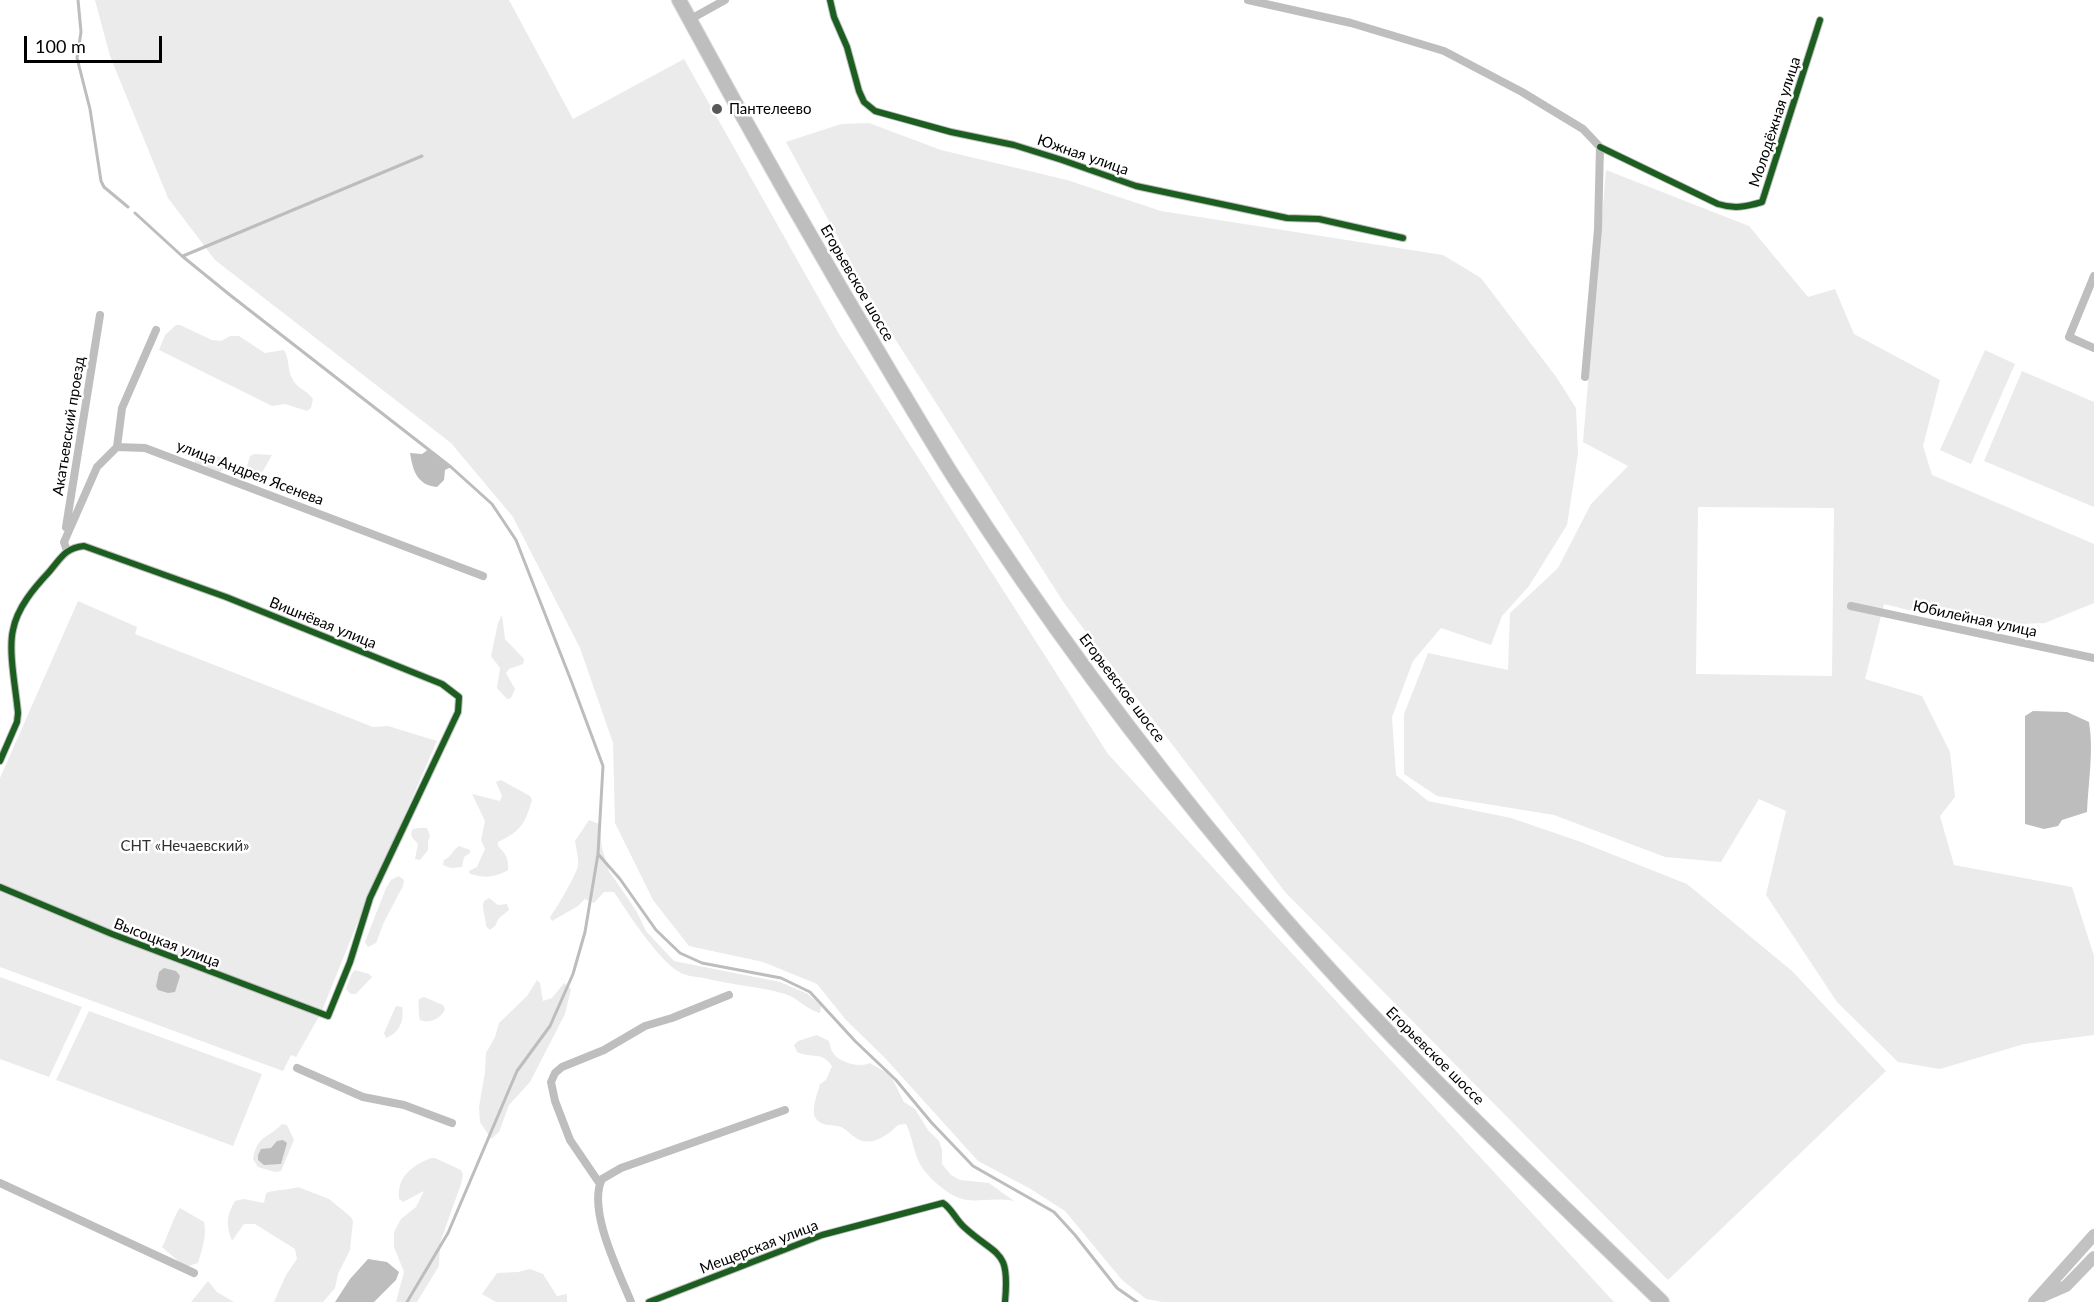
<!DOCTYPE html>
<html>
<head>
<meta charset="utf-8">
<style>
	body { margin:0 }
	#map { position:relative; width:2094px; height:1302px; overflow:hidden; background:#fff; font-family:Lato,sans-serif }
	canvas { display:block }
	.scale { position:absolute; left:24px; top:36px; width:138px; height:27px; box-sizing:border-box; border:3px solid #000; border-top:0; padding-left:8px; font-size:18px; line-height:21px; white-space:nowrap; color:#000; -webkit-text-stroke:4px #fff; paint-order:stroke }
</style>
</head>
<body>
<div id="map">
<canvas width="2094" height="1302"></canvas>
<div class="scale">100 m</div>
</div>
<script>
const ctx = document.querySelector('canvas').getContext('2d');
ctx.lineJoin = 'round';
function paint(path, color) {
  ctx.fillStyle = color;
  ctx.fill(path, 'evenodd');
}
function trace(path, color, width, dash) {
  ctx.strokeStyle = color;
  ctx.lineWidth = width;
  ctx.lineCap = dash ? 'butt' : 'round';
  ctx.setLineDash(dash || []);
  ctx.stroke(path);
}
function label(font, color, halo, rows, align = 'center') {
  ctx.font = font + ' Lato,sans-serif';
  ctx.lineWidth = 5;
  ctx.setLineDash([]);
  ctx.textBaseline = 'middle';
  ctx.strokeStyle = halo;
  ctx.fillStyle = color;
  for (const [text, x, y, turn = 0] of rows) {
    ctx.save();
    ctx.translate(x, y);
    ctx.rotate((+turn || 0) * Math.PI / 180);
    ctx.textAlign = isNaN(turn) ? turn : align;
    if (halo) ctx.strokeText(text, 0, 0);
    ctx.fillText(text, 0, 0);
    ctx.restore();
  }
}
paint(new Path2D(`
	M 95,0 L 509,0 L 573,119 L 684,59 L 839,334 L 1108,754 L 1614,1302 L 1163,1302 L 1146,1299 L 1122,1280 L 1065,1211 L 1029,1188 L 978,1161 L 884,1057 L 846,1020 L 817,984 L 763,962 L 689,946 L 653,900 L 615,823 L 613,743 L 580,648 L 513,517 L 451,443 L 215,260 L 168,198 L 110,56 Z
	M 869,123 L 941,150 L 1067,180 L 1161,211 L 1443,255 L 1481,278 L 1557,378 L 1576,408 L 1578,454 L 1567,525 L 1529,586 L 1502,616 L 1491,645 L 1441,628 L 1413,661 L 1392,717 L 1396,775 L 1428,801 L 1511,818 L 1581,842 L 1687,884 L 1792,971 L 1886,1071 L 1668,1280 L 1285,892 L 1064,603 L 881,317 L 786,142 L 841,124 Z
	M 1606,170 L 1749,226 L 1808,297 L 1835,289 L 1854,334 L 1940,380 L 1923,446 L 1932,475 L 2094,544 L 2094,603 L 2045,623 L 1973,626 L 1884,604 L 1865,679 L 1922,696 L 1950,752 L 1955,797 L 1940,816 L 1954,865 L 2072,887 L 2094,956 L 2094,1035 L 2024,1044 L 1940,1069 L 1898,1062 L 1837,1002 L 1766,895 L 1786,811 L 1759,799 L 1721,862 L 1665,857 L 1554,815 L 1437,796 L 1404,774 L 1404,714 L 1428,653 L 1508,670 L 1510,613 L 1558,568 L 1591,504 L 1628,466 L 1583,442 ZM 1698,507 L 1834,508 L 1832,676 L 1696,674 Z
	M 176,325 L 180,325 L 212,340 L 221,341 L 230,336 L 239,336 L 265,353 L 284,350 C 290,360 287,369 292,378 C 296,388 307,390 313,399 L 311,408 L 307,411 L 285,404 L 272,406 L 159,350 L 165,335 Z
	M 1985,350 L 2015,364 L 1971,464 L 1940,450 Z
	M 2022,371 L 2094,402 L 2094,507 L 1984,461 Z
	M 254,454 L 272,455 L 263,471 L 252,480 L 245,477 L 242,473 L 247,466 L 250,456 Z
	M 209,455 L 221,457 L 226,462 L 225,469 L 215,475 L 195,465 L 195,459 Z
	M 78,601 L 137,627 L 135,634 L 373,727 L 388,726 L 437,741 L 357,924 L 321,1013 L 296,1057 L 291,1055 L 283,1071 L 0,967 L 0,778 Z
	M 502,615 L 505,639 L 524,659 L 523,664 L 509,669 L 506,673 L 515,689 L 511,698 L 507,699 L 497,688 L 500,668 L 491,656 L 498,623 Z
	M 501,780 L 530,796 L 532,800 C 525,824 521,831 498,842 L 498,846 C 506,854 509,859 508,870 C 494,878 485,878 470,874 L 469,871 L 477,867 L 485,849 L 481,840 L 485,821 L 472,794 L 500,801 L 502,796 L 496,782 Z
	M 589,820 L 599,824 L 602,848 L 609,871 L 637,912 L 646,931 L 674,961 L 780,982 L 808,994 L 821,1006 L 820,1013 C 807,1010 798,998 785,994 C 758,986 730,985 704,978 C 697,977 687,976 681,973 C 659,962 628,913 614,892 L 604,892 L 594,903 L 585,899 L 578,906 L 552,921 L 550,917 C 557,908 576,875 578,866 C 579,859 576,848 575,841 Z
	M 419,828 L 427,828 L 430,836 L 428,842 L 428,850 L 420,860 L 415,859 L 418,844 C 414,839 408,836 413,829 Z
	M 459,846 L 470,850 L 470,853 L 464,857 L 462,867 L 451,868 L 443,865 L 444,860 C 452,857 452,850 459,846 Z
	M 399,876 L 404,880 L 403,886 L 384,922 L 376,943 L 368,947 L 365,942 L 386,888 L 391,880 Z
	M 489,898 L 498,905 L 507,904 L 509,910 L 499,918 L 495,926 L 490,930 L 486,926 C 486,918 481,908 484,901 Z
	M 355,970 L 369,974 L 372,977 L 356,994 L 351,994 L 346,989 L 352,973 Z
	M 0,977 L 82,1007 L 49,1077 L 0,1059 Z
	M 537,980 L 540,983 L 543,1001 L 552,998 L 564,983 L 571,989 L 565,1014 L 530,1082 L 509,1105 L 499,1132 L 491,1139 L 480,1122 L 479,1107 L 485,1072 L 486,1053 L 495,1037 L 499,1023 L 527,996 Z
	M 424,997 L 443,1005 L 445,1009 C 441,1019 429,1024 420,1020 C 419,1018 418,1002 419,999 Z
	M 396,1006 L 402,1007 C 405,1021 398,1034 386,1038 L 384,1033 Z
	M 89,1011 L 262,1074 L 233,1146 L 56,1080 Z
	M 817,1035 L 829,1041 C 830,1044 830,1048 832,1051 C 838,1063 859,1068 870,1063 L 887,1073 L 893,1080 L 904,1102 L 915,1109 L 928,1130 L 939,1141 L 942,1150 L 942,1164 L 951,1175 L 960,1180 L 989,1183 L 1014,1201 C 978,1195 968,1212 935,1182 C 929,1176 921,1168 918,1160 C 913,1148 912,1136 906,1124 L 898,1125 C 888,1135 871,1148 856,1138 C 851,1135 846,1129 841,1127 C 832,1124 820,1127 815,1117 C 811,1109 818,1092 820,1084 L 826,1080 L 832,1066 C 822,1051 812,1059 797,1052 L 794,1045 L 798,1041 Z
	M 282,1124 L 287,1125 L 294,1140 L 281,1171 L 275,1172 L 258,1167 L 253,1159 C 257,1135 269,1138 282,1124 Z
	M 431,1158 L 435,1158 L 461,1170 L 463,1175 L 461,1184 L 440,1243 L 439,1266 L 417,1302 L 396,1302 L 404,1272 L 394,1247 L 394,1232 L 401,1219 L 416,1207 L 424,1191 L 403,1202 L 399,1199 C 397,1176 412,1166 431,1158 Z
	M 298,1187 L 329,1199 L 351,1217 L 353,1221 L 350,1250 L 338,1274 L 335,1288 L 323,1302 L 274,1302 L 286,1275 L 297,1259 L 295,1249 L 255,1224 L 244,1224 L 232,1241 C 226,1226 226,1216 235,1201 L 244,1199 L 264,1203 L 266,1193 C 272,1190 289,1190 298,1187 Z
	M 180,1208 L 204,1222 C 207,1236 202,1249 198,1263 L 185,1267 L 162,1247 C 168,1236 174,1215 180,1208 Z
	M 530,1269 L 543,1274 L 557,1296 L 567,1294 L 567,1302 L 496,1302 L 482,1294 L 497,1273 L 518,1272 Z
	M 208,1281 L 217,1292 L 234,1302 L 191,1302 Z`), '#ebebeb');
paint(new Path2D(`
	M 429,449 L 451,467 L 445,470 L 444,480 L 437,487 C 417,485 413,471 410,453 L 422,454 Z
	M 2033,711 L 2067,712 L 2089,722 C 2094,751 2088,783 2087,812 L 2062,820 L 2058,826 L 2044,829 L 2025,824 L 2025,716 Z
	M 164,968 L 176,971 L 180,976 L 175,992 L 168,993 L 158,990 L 156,986 L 159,972 Z
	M 283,1140 L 287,1143 L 281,1164 L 264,1165 L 258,1160 L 258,1155 L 261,1149 L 271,1148 L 277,1141 Z
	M 368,1259 L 387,1262 L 399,1272 L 396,1280 L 374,1302 L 335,1302 L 350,1279 Z`), '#bdbdbd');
trace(new Path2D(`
	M 78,0 L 81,32 L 77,58 L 90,109 L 101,181 L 104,187 L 128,207
	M 135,213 L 182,256 L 230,295 L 451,467 L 492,504 L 516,540 L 572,683 L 603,766 L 598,854 L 585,932 L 573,974 L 550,1026 L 517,1071 L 448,1233 L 407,1302
	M 183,256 L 422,156
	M 598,854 L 620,879 L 656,930 L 680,953 L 702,963 L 781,978 L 810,992 L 855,1041 L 896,1080 L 931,1122 L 973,1166 L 1054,1212 L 1075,1235 L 1117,1288 L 1137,1302`), '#bdbdbd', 3);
const primary = new Path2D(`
	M 679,0 C 748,128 820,255 895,380 C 915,413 934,446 955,479 C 1041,613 1141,748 1243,870 C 1371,1025 1518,1162 1662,1302`);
trace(primary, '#dbdbdb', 16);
trace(new Path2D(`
	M 830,0 L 834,17 L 847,47 L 859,91 L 864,102 L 875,111 L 951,132 L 1014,145 L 1062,160 L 1136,186 L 1287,218 L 1319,219 L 1403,238
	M 1248,0 L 1351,23 L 1444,51 L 1522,92 L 1583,129 L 1600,147 L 1598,229 L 1585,377
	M 689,20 L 725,0
	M 1600,147 L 1718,204 C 1734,209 1745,207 1762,202 L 1820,20
	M 2094,276 L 2069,337 L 2094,348
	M 117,447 L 122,408 L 156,330
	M 66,527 L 100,315
	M 67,551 L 64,542 L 97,467 L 117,447 L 145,448 L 483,576
	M 1851,606 L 2094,658
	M 0,761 L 17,722 L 18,713 C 16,690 8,651 13,630 C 17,608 34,588 49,572 C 61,558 65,548 84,546 L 226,597 L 442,684 L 459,697 L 458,712 L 370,898 L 350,962 L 328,1016 L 112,934 L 0,887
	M 297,1068 L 363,1097 L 404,1105 L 452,1123
	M 0,1183 L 194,1273
	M 600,1184 L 570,1140 L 555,1101 L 551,1082 L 555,1073 L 562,1067 L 604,1050 L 645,1026 L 672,1018 L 729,995
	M 631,1302 C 619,1272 587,1210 602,1179 L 621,1168 L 785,1110
	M 649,1302 L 822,1235 L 943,1203 C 952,1209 956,1220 964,1227 C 998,1258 1010,1248 1005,1302`), '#bebebe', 8);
trace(new Path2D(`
	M 2041,1297 L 2066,1286 L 2094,1257
	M 2034,1302 L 2094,1235`), '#c2c2c2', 12);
trace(primary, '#bebebe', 14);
trace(new Path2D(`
	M 830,0 L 834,17 L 847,47 L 859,91 L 864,102 L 875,111 L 951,132 L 1014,145 L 1062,160 L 1136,186 L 1287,218 L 1319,219 L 1403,238
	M 1600,147 L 1718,204 C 1734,209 1745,207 1762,202 L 1820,20
	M 0,761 L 17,722 L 18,713 C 16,690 8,651 13,630 C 17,608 34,588 49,572 C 61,558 65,548 84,546 L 226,597 L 442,684 L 459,697 L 458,712 L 370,898 L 350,962 L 328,1016 L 112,934 L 0,887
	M 649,1302 L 822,1235 L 943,1203 C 952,1209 956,1220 964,1227 C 998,1258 1010,1248 1005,1302`), '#1b5e20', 6);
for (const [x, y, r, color] of [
	[717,109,6,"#595959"]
]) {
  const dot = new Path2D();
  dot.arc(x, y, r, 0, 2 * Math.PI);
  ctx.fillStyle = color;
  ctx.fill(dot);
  trace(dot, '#fff', 2);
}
label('15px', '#000', '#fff', [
	["Пантелеево",729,109]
], 'left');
label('15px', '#000', '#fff', [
	["Молодёжная улица",1775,122,-72],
	["Южная улица",1083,155,19],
	["Егорьевское шоссе",857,283,60],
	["Акатьевский проезд",69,426,-81],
	["улица Андрея Ясенева",250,473,21],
	["Юбилейная улица",1975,619,12],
	["Вишнёвая улица",323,623,22],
	["Егорьевское шоссе",1122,688,53],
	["Высоцкая улица",167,943,21],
	["Егорьевское шоссе",1435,1056,45],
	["Мещерская улица",759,1247,-21]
]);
label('15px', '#313131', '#fff', [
	["СНТ «Нечаевский»",185,846]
]);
</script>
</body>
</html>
